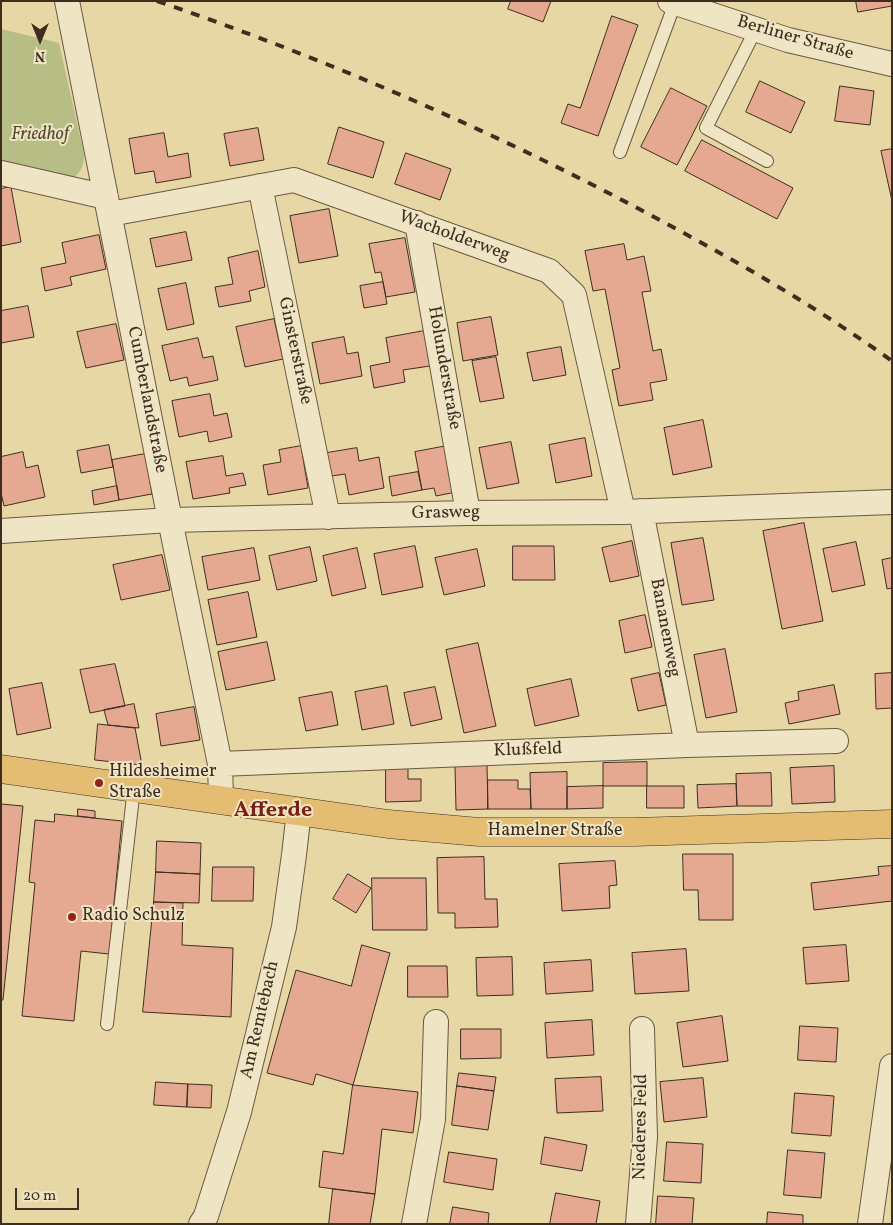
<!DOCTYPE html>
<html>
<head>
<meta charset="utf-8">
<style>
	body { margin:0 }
	#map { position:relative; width:893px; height:1225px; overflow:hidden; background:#e7d7a5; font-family:Vollkorn,serif }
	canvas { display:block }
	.frame { position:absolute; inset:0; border:2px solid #3f2e20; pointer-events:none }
	.north { position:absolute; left:15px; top:15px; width:50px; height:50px; -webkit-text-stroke:4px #efe5c4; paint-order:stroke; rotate:180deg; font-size:14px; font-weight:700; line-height:20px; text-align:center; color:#3f2e20 }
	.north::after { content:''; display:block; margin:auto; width:18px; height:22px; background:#3f2e20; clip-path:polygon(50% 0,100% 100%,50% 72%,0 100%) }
	.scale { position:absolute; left:15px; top:1188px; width:64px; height:22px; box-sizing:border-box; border:2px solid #3f2e20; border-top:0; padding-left:6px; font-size:15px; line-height:18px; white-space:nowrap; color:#3f2e20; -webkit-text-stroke:4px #efe5c4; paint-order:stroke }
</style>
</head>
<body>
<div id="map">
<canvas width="893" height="1225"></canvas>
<div class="frame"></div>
<div class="north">N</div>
<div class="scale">20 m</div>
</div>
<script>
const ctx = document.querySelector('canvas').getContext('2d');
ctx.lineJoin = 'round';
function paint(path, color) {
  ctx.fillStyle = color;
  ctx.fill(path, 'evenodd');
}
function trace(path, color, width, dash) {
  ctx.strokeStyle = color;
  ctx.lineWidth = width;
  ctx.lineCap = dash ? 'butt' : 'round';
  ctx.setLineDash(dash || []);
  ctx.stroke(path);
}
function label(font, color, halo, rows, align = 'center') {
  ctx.font = font + ' Vollkorn,serif';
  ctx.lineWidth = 4;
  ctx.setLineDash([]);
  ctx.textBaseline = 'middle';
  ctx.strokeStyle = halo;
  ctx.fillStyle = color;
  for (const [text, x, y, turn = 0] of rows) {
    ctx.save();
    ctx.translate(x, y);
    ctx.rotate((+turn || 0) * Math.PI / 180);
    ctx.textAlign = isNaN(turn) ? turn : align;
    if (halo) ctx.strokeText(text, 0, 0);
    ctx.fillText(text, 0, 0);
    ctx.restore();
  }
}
paint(new Path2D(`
	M 1,29 L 59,43 L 84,154 C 84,166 81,173 71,179 L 1,167 Z`), '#b6be86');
const building = new Path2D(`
	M 511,1 L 551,1 L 543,22 L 508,9 Z
	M 856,1 L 891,1 L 892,6 L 858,12 Z
	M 612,16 L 638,25 L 598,136 L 561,123 L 568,104 L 580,108 Z
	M 760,81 L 805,102 L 791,133 L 746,112 Z
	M 840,86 L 874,91 L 870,125 L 835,121 Z
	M 671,88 L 707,106 L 677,165 L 641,147 Z
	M 339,127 L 384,142 L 373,178 L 328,164 Z
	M 258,128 L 264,160 L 230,166 L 224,134 Z
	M 164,133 L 168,157 L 188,153 L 191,177 L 156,183 L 154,171 L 135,174 L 129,139 Z
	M 702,140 L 793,188 L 777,219 L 685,171 Z
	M 892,149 L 892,201 L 881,151 Z
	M 406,153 L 451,169 L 440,200 L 395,184 Z
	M 11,187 L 21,242 L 1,246 L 1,189 Z
	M 329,209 L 338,256 L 299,263 L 290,216 Z
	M 186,232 L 192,260 L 156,267 L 150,239 Z
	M 99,235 L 106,269 L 70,277 L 72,285 L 45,291 L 41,268 L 66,263 L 62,243 Z
	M 405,238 L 415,292 L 386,297 L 381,272 L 375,273 L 369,244 Z
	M 624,244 L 627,260 L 644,256 L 651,291 L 642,292 L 653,351 L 661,349 L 667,380 L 650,383 L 653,400 L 619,406 L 612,370 L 620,368 L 605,289 L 593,291 L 585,251 Z
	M 258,251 L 265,287 L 249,291 L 251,301 L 219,307 L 215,287 L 233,284 L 228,258 Z
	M 383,282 L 387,304 L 364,308 L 360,286 Z
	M 186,283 L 194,324 L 167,330 L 158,289 Z
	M 28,306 L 34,337 L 1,343 L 1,311 Z
	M 491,317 L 498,355 L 463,361 L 457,323 Z
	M 274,319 L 283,359 L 245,367 L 236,327 Z
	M 116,324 L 124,360 L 86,368 L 77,332 Z
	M 424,331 L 430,366 L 403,370 L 405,382 L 374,388 L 370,366 L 390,362 L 386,338 Z
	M 344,337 L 347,354 L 358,352 L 362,376 L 320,384 L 312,343 Z
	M 198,338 L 203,358 L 213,356 L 218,380 L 189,386 L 187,377 L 170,381 L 162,346 Z
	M 561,347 L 566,375 L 533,381 L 527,353 Z
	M 496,357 L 504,398 L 480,402 L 472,361 Z
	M 210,394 L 214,416 L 227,413 L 232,437 L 209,442 L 207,431 L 179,437 L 172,401 Z
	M 703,420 L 712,467 L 673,475 L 664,428 Z
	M 585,438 L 592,476 L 556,483 L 549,445 Z
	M 511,442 L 519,483 L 487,489 L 479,448 Z
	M 109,445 L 113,467 L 81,473 L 77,451 Z
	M 301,446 L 308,488 L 268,495 L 263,465 L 281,462 L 279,450 Z
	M 447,446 L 456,492 L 436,496 L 434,488 L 422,490 L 415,452 Z
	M 357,448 L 359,461 L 379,457 L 384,488 L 349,495 L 345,474 L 332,476 L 327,453 Z
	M 23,452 L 26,468 L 38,465 L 45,497 L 4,506 L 1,493 L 1,457 Z
	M 145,454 L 152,494 L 119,500 L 112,460 Z
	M 223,456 L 226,476 L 243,473 L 246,485 L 229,488 L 230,493 L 193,499 L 186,462 Z
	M 418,472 L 422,490 L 392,496 L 389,477 Z
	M 117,486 L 119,500 L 94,505 L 92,491 Z
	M 804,523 L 823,621 L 782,629 L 763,531 Z
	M 703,538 L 714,600 L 682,605 L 671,543 Z
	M 632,541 L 639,576 L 610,582 L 602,548 Z
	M 856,542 L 865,585 L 832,592 L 823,549 Z
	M 415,546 L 423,587 L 382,595 L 374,554 Z
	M 513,546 L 554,546 L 555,580 L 513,580 Z
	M 310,547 L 317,581 L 277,590 L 269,556 Z
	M 254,548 L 260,580 L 208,590 L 202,557 Z
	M 357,548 L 366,588 L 332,596 L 323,556 Z
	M 477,549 L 485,586 L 444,595 L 435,558 Z
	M 162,555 L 170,590 L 121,600 L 113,565 Z
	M 892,558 L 892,588 L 887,589 L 882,560 Z
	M 248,592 L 257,637 L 217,645 L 208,600 Z
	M 645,615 L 652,647 L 625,653 L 619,621 Z
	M 267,642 L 275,680 L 226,690 L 218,652 Z
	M 478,643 L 496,726 L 464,733 L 446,650 Z
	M 725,649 L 737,712 L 706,718 L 694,655 Z
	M 115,664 L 125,706 L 90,713 L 80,670 Z
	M 659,673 L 666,705 L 638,711 L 631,679 Z
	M 892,673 L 892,708 L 876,709 L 875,674 Z
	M 571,679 L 579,716 L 535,726 L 527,689 Z
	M 42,683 L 51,728 L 17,735 L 9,689 Z
	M 834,685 L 840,714 L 789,724 L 785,703 L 799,700 L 798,692 Z
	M 387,686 L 394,724 L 362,730 L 355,692 Z
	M 435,687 L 442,719 L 411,726 L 404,693 Z
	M 332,692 L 338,725 L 306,731 L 299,698 Z
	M 134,704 L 139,728 L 108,725 L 104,710 Z
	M 194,707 L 200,740 L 161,746 L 156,714 Z
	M 98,724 L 135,728 L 142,765 L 95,760 Z
	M 647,762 L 647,786 L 603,786 L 603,763 Z
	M 386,765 L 408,765 L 408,779 L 421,779 L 421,801 L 386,802 Z
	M 487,765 L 488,809 L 456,810 L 455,766 Z
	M 834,766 L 835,802 L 792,804 L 790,768 Z
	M 567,772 L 567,809 L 531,809 L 530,773 Z
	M 771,773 L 772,806 L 737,806 L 736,774 Z
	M 488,780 L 518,780 L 518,789 L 530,789 L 531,809 L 488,809 Z
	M 736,784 L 737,806 L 698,808 L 697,785 Z
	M 603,786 L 603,808 L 567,809 L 567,787 Z
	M 647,786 L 684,786 L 684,808 L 647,808 Z
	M 1,804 L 23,806 L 3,1000 L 1,1000 Z
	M 78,809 L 95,811 L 95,818 L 78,816 Z
	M 55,814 L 122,821 L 109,954 L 81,951 L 74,1021 L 22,1016 L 35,883 L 29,882 L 35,820 L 54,822 Z
	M 157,841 L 201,843 L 200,874 L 156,872 Z
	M 683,854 L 733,854 L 733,920 L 699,920 L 698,890 L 684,890 Z
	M 484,857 L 485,899 L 497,899 L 498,927 L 455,928 L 455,913 L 438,913 L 437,858 Z
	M 615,861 L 617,885 L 609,886 L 610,908 L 562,911 L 559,864 Z
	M 892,866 L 892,901 L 814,910 L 811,883 L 879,875 L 878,867 Z
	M 213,867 L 254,867 L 253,901 L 212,901 Z
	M 156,872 L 200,874 L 199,903 L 154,902 Z
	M 348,874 L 371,888 L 356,913 L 333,899 Z
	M 372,878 L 426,878 L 427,930 L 373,930 Z
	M 154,902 L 183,903 L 182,945 L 233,948 L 231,1017 L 143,1012 Z
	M 362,945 L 390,953 L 353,1085 L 316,1074 L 313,1085 L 267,1073 L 296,970 L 351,986 Z
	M 846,945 L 849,981 L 806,984 L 803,948 Z
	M 686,949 L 689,991 L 635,994 L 632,953 Z
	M 512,957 L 513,995 L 477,996 L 476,958 Z
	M 591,960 L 593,991 L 546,994 L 544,963 Z
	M 408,966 L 447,966 L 448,997 L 408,997 Z
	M 722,1016 L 728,1061 L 683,1067 L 677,1023 Z
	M 592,1020 L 594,1055 L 547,1058 L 545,1023 Z
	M 800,1026 L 838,1028 L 836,1062 L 798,1060 Z
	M 461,1029 L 501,1029 L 501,1058 L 461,1059 Z
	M 459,1073 L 496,1077 L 494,1091 L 457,1086 Z
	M 601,1077 L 603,1111 L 557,1113 L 555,1079 Z
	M 703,1078 L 707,1117 L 664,1122 L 660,1082 Z
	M 156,1082 L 188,1084 L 187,1107 L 154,1105 Z
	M 188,1084 L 212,1085 L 211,1108 L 187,1107 Z
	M 353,1085 L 418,1092 L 413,1133 L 382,1129 L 375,1194 L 319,1187 L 323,1151 L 343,1154 Z
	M 457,1086 L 494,1091 L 488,1130 L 452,1125 Z
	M 795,1093 L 834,1096 L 831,1136 L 792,1133 Z
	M 545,1137 L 587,1145 L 582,1171 L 541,1164 Z
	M 667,1142 L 703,1144 L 701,1183 L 664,1181 Z
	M 788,1150 L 825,1153 L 821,1198 L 784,1195 Z
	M 449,1152 L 497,1159 L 493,1190 L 444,1182 Z
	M 333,1189 L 375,1194 L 370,1224 L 329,1224 Z
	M 556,1193 L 600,1201 L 596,1224 L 550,1224 Z
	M 658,1196 L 694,1198 L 692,1224 L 656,1224 Z
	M 453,1207 L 489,1213 L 488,1224 L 450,1224 Z
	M 768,1212 L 803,1215 L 803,1224 L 767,1224 Z`);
paint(building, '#e5a891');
trace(building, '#3f2e20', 1);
const service = new Path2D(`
	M 756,29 L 706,128 L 767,161
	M 620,152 L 675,3
	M 107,1024 L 134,788`);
const minor = new Path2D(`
	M 67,1 L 170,520 L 220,764 L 221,799
	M 670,1 L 788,40 L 892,64
	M 1,173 L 106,197
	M 260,186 L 328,517
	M 110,214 L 294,180 L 549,271 L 574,295 L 623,512
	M 417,223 L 468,513
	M 641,511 L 687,745
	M 1,531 L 170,520 L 468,513 L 623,512 L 892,502
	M 220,764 L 687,745 L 836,741
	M 201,1224 L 206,1216 L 239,1112 L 284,927 L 294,855 L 299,811
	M 414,1224 L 433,1119 L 436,1022
	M 638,1224 L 645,1137 L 642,1029
	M 870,1224 L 892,1066`);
const primary = new Path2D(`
	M 1,769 L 388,824 L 479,832 L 634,832 L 892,824`);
trace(service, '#695841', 14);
trace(minor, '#695841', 26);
trace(primary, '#3f2e20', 29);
trace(service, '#efe5c4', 12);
trace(minor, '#efe5c4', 24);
trace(primary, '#e4bc72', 28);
trace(new Path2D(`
	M 157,1 C 329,60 496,132 656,218 C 736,261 817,307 892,361`), '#3f2e20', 4, [9, 9]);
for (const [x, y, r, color] of [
	[99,783,5,"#8f2418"],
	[72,917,5,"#8f2418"]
]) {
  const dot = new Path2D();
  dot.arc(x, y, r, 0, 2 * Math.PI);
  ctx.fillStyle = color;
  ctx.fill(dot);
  trace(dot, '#efe5c4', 2);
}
label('18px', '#3f2e20', '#efe5c4', [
	["Berliner Straße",795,39,16],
	["Wacholderweg",454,237,20],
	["Ginsterstraße",294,351,78],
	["Holunderstraße",443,368,80],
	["Cumberlandstraße",146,400,79],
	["Grasweg",446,514,-1],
	["Bananenweg",664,628,79],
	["Klußfeld",528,751,-2],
	["Hamelner Straße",555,832],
	["Am Remtebach",261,1020,-77],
	["Niederes Feld",642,1127,-89]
]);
label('italic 18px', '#574b34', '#efe5c4', [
	["Friedhof",40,136]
]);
label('18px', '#3f2e20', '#efe5c4', [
	["Hildesheimer",109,773],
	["Straße",109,794],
	["Radio Schulz",82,917]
], 'left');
label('bold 22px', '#7a1f14', '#efe5c4', [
	["Afferde",273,812]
]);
</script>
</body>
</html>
